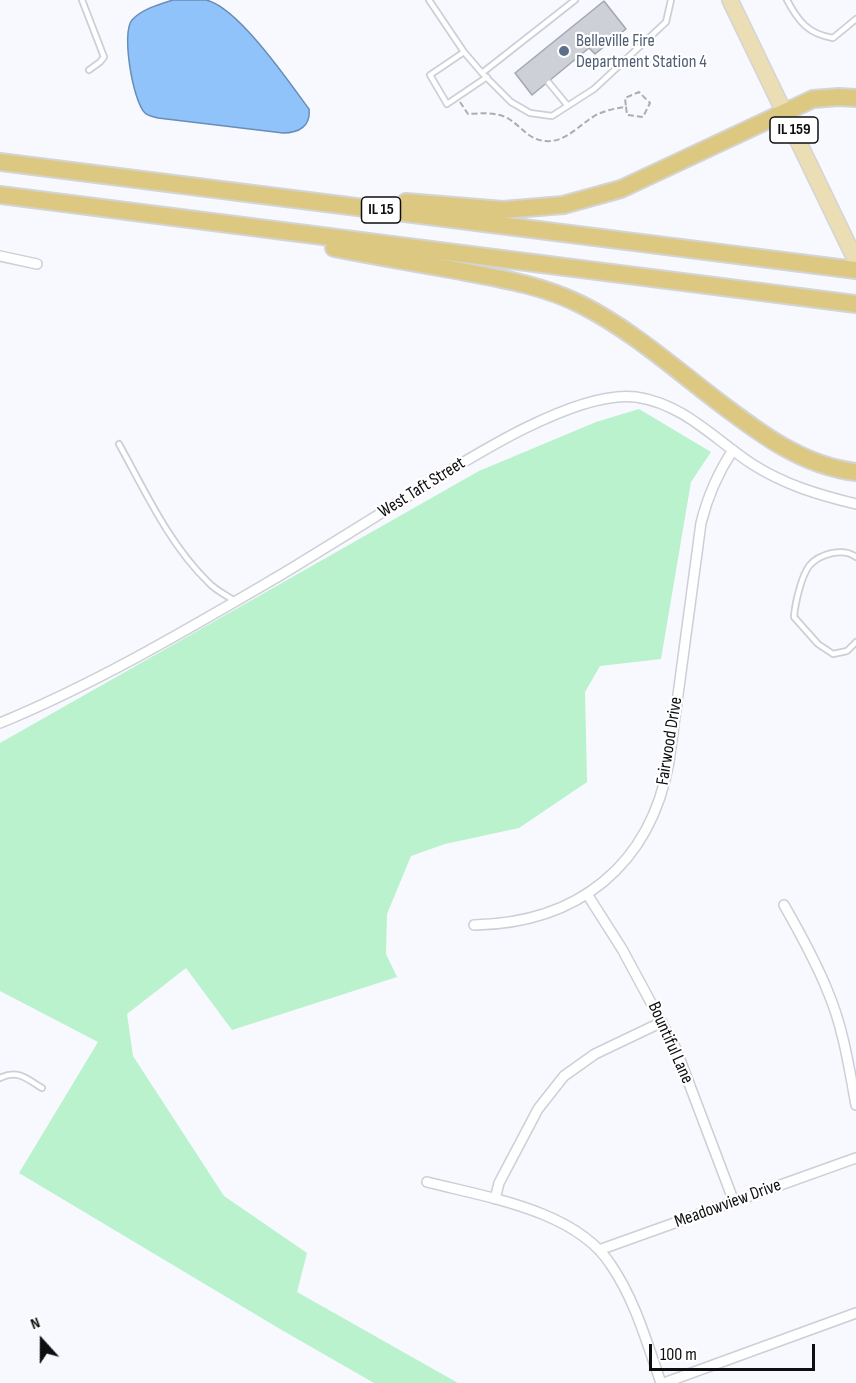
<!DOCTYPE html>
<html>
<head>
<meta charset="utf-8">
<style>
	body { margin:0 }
	#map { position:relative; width:856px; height:1383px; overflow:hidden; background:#f7f9ff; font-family:"Sofia Sans Condensed",sans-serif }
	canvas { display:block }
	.north { position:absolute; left:12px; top:1311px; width:60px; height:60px; -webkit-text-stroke:4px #fff; paint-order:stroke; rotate:339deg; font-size:16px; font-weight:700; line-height:24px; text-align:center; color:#0e0e10 }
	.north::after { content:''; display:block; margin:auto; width:21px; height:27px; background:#0e0e10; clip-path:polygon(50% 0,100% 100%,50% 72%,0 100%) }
	.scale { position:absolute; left:649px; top:1344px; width:166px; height:27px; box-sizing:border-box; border:3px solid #0e0e10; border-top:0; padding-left:8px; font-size:18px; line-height:21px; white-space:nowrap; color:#0e0e10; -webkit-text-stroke:4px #fff; paint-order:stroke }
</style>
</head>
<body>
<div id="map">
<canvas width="856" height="1383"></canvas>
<div class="north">N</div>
<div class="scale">100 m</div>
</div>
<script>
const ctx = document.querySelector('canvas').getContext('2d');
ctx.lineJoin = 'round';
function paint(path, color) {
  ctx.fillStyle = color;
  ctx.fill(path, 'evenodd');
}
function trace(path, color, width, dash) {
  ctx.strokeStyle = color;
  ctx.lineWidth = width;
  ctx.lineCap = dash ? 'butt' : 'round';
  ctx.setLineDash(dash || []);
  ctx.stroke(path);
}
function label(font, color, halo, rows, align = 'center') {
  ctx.font = font + ' "Sofia Sans Condensed",sans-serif';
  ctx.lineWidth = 4.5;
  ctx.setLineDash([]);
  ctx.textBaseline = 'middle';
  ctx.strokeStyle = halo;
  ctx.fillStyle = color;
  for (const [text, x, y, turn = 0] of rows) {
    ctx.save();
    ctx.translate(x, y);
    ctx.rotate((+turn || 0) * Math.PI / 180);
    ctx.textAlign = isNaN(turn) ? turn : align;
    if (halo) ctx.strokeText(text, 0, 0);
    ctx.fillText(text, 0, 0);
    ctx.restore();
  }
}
paint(new Path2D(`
	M 639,409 L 711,452 L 691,482 L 661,659 L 600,666 L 585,692 L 587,782 L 519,828 L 445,844 L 411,856 L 387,914 L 386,954 L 397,977 L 232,1030 L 186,968 L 127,1014 L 133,1056 L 224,1196 L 307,1253 L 297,1292 L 458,1383 L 374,1383 L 280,1329 L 19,1173 L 98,1042 L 0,991 L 0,743 L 479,471 L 596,422 Z`), '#b9f2cc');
const water = new Path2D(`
	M 173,0 C 183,0 196,0 206,0 C 238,7 289,82 309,109 C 311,126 299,133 283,133 L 158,118 C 155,117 148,116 145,113 C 133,102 121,32 132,20 C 142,9 160,4 173,0 Z`);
paint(water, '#90c3fa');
trace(water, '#698db4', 1.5);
const building = new Path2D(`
	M 604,1 L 626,29 L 595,54 L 589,48 L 532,95 L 515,73 Z`);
paint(building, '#cdd0d6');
trace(building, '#a5a7ae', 1.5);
const service = new Path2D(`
	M 82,0 L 104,57 L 100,62 L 89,70
	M 429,0 L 464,52 L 482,73
	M 575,0 L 482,73 L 511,102 L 530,113 L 552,116 L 594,89 L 666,22 L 671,0
	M 787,0 C 798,21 808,34 833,38 L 856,19
	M 464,52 L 430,75 L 447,104 L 487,77
	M 549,83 L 568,106
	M 119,444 C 145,491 169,544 208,582 C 215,590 226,595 235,601
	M 856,557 C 843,547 819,554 809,566 C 801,577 795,604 794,617 L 818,644 L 833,654 L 847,651 L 856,642
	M 0,1078 C 18,1069 27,1079 42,1088`);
const minor = new Path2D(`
	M 0,256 L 37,264
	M 0,723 C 97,683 188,629 279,576 C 322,550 365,523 407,497 C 460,464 574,389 636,397 C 684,404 714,439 752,464 C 785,485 819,495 856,504
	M 587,894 L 622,949 L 676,1049 L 734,1202
	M 784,905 C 800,933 816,962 828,992 C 843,1027 849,1067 856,1105
	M 474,925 C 578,923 650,866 669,762 L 701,523 C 708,495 717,474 733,450
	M 427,1182 C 485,1197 576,1210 611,1265 C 635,1300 647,1343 661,1383
	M 495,1199 L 499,1183 L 538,1109 L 564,1076 L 595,1054 L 662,1022
	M 599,1250 L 856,1158
	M 664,1383 L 856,1313`);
const primary = new Path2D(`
	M 730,0 L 856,261`);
const motorway = new Path2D(`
	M 0,162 L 856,270
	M 0,195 L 856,304
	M 406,202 L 503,210 L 563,205 L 621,189 L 813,99 L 839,97 L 856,98
	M 334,248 C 375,256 415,263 455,270 C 498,278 543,285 582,305 C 631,330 673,367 716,400 C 758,432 802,466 856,472`);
trace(service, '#cdcfd6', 8);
trace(minor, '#cdcfd6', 12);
trace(primary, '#d4d4d4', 18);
trace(motorway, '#d4d4d4', 20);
trace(new Path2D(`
	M 460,102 L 468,114 C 481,113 498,112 509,119 C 522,127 529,140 545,141 C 567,143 580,123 598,114 C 607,110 617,108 626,107 L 627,115 L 643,117 L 650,103 L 639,92 L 625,98 L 626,107`), '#abadb2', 2, [6, 3]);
trace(service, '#fff', 4.5);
trace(minor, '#fff', 9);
trace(primary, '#ebdeb4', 15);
trace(motorway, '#ddc882', 16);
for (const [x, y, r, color] of [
	[564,51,6,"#5c6f8a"]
]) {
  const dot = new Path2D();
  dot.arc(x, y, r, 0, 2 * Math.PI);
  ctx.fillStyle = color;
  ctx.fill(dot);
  trace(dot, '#fff', 2);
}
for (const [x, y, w] of [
	[794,130,48],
	[381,210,39]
]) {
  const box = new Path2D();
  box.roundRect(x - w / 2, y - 13, w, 26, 4.5);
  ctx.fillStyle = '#fff';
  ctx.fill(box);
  trace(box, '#0e0e10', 1.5);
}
label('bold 16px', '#0e0e10', null, [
	["IL 159",794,130],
	["IL 15",381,210]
]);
label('18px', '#4e5e75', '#fff', [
	["Belleville Fire",576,41],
	["Department Station 4",576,62]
], 'left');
label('18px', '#0e0e10', '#fff', [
	["West Taft Street",422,488,-32],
	["Fairwood Drive",670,741,-81],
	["Bountiful Lane",670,1043,66],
	["Meadowview Drive",728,1204,-20]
]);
</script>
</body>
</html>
